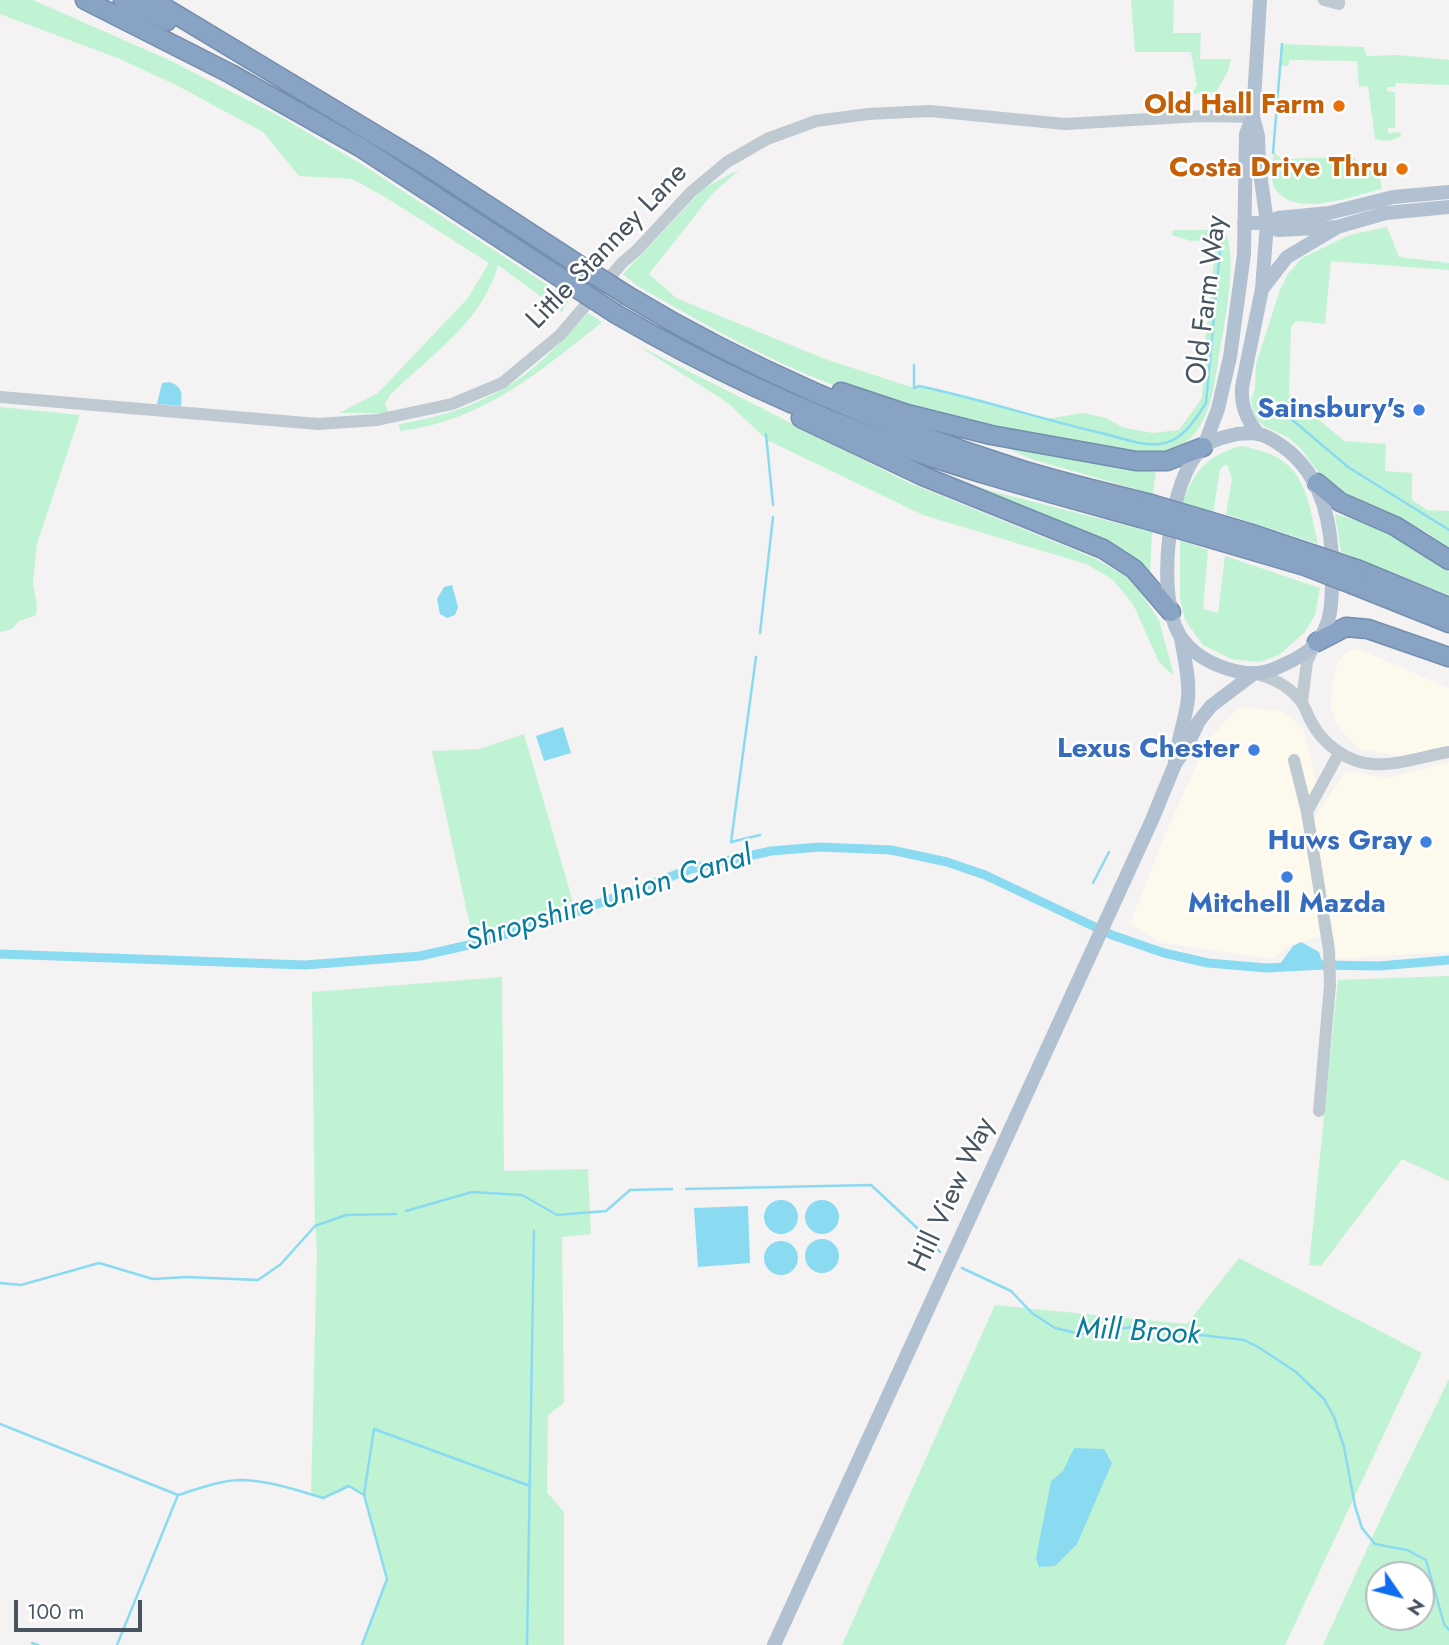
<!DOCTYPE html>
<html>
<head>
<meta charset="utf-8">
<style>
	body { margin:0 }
	#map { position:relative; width:1449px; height:1645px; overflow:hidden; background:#f4f2f2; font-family:Jost,sans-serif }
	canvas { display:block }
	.north { position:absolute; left:1365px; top:1561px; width:70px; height:70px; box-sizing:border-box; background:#fff; border:2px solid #b6bbc0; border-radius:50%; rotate:125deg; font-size:19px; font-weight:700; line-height:28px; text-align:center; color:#485561 }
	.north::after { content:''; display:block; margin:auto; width:24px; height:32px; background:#106df0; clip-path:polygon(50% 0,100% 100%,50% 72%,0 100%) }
	.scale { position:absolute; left:14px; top:1600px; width:128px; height:32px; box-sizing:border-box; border:4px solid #485561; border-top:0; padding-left:9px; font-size:21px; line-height:24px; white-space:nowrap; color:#485561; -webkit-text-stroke:5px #fff; paint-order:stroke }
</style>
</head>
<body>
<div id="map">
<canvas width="1449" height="1645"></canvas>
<div class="north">N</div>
<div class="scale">100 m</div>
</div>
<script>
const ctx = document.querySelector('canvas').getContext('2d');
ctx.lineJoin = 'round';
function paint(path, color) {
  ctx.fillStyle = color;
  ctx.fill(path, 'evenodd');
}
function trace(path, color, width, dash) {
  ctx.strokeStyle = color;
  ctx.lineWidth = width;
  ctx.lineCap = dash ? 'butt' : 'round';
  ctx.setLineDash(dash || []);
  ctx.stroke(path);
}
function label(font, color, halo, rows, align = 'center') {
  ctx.font = font + ' Jost,sans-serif';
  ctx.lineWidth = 5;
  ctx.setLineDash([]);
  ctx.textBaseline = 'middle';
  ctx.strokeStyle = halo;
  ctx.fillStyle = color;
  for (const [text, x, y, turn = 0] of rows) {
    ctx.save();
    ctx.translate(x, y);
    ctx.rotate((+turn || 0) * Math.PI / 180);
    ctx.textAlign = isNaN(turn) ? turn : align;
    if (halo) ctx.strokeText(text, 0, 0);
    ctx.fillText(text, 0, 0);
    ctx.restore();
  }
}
paint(new Path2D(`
	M 1361,650 L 1449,688 L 1449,747 L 1399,756 L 1360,749 L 1349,740 L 1337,724 L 1331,709 L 1332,682 L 1338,661 L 1348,651 Z
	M 1238,707 L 1283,711 L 1303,728 L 1317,783 L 1302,816 L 1321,936 L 1288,946 L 1273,959 L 1162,943 L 1130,924 L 1169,825 L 1207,742 Z
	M 1449,762 L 1449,952 L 1335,959 L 1313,825 L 1317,813 L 1346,771 L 1388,778 Z`), '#fdf9ed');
paint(new Path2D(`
	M 0,0 L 33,0 L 169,60 L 281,117 L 363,165 L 569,299 L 562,312 L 498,265 C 483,321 431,355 391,394 L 385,404 L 389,413 L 339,413 L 378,393 L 468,298 L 489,263 L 385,197 L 352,179 L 299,176 L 263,132 L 178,86 L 120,59 L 0,14 Z
	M 1131,0 L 1174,0 L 1173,33 L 1201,33 L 1200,59 L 1231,59 L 1228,71 L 1216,92 L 1192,94 L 1197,85 L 1191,52 L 1135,52 Z
	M 1282,44 L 1364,47 L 1366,56 L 1398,55 L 1449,60 L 1449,85 L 1396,83 L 1395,87 L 1387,87 L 1387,91 L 1395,92 L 1395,128 L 1388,128 L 1388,133 L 1400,132 L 1401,136 C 1394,141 1383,142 1375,139 L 1368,86 L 1359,87 L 1357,61 L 1290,60 L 1288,66 L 1280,66 Z
	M 1274,152 L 1281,159 L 1352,157 L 1363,164 L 1377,164 L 1382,189 C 1354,195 1298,219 1276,190 C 1269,181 1273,163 1274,152 Z
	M 740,169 L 712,194 L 649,274 L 676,298 L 825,359 L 914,388 L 919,386 L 941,390 L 1046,419 L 1083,413 L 1106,418 L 1124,428 L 1153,433 L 1179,430 L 1202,398 L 1205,342 L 1216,242 L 1211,240 L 1191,241 L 1172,235 L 1173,230 L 1224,230 C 1240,254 1223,332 1218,361 C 1214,389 1209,429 1181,445 C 1151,463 1110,448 1078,443 C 1008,431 938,418 870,397 C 788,373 711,328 636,285 L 623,274 L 704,188 Z
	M 1387,227 L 1399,257 L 1449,263 L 1449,270 L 1331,261 L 1325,324 L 1296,321 L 1291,327 L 1289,394 L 1344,441 L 1386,444 L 1385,471 L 1412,473 L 1412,500 L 1427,510 L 1449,511 L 1449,548 L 1426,532 L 1373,506 L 1347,498 L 1329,487 L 1303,451 L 1289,438 L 1264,426 L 1257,420 L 1253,411 L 1251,400 L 1255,389 L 1256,364 L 1280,290 L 1288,274 L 1302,258 L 1349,235 Z
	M 588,313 L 602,322 C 541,371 481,422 400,431 L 399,424 C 440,418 481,404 516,381 C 543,363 566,336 588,313 Z
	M 637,345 L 907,482 L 1094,558 L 1131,579 L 1159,620 L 1174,676 L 1159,662 L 1133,604 L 1112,579 L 1086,564 L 923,515 L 767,440 L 728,403 Z
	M 0,407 L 80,415 L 37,544 L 33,582 L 37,606 L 36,615 L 19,621 L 12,629 L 0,632 Z
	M 1241,446 C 1304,457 1306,488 1318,544 L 1226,514 L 1232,479 L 1227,464 L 1220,469 L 1213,513 L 1182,504 C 1195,470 1205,457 1241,446 Z
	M 1007,448 C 1057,449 1106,467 1156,471 L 1153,494 L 1031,459 Z
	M 933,470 L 991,491 L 1152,532 L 1150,574 L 1136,560 L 1118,549 L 932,474 Z
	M 1335,514 L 1366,523 L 1393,534 L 1449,572 L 1449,595 L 1341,552 Z
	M 1180,540 L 1208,550 L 1203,609 L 1218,613 L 1225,556 L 1320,588 L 1315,615 L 1305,632 L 1279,655 L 1260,662 L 1231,659 L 1203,645 L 1185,620 L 1180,598 Z
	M 524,734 L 573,902 L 520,922 L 472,935 L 432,751 L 480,749 Z
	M 1449,976 L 1449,1181 L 1402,1159 L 1321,1266 L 1309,1265 L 1338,980 Z
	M 502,977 L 504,1171 L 588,1169 L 591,1234 L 562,1237 L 564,1403 L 548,1415 L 547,1492 L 564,1512 L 564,1645 L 362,1645 L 387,1579 L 364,1495 L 349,1486 L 323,1498 L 311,1495 L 317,1249 L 315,1226 L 312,992 Z
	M 1239,1258 L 1422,1353 L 1285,1645 L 842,1645 L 995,1305 L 1187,1324 Z
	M 1449,1379 L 1449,1645 L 1323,1645 L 1389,1501 ZM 1421,1575 L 1421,1617 L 1379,1617 L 1379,1575 Z`), '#c0f3d4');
paint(new Path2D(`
	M 170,382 C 183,387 182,394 181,406 L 157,404 L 162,383 Z
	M 452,585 L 458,607 L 455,615 L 447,618 L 440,614 L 437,599 L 444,587 Z
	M 563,727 L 571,753 L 544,761 L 536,736 Z
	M 1301,942 L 1319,952 L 1323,965 L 1277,968 L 1293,946 Z
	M805 1217a17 17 0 1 1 34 0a17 17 0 1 1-34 0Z
	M764 1217a17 17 0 1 1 34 0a17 17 0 1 1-34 0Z
	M 748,1206 L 750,1263 L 698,1267 L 694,1208 Z
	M805 1256a17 17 0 1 1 34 0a17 17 0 1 1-34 0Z
	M764 1258a17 17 0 1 1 34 0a17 17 0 1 1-34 0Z
	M 1074,1448 L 1104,1449 L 1112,1463 L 1077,1544 L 1055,1566 L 1039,1567 L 1036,1558 L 1051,1481 L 1063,1471 Z`), '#8adaf2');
trace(new Path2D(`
	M 1273,153 L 1282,44
	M 914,365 L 914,388 L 919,386 C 981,399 1040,419 1101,433 C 1119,437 1140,446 1159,444 C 1182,442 1195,420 1206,403 L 1221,239
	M 1276,406 L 1348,467 L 1449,530
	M 766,434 L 773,505
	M 760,633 L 773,517
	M 756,657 L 731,842 L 760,835
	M 1093,883 L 1109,852
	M 686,1189 L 871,1185 L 929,1239 L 940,1252
	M 406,1211 L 472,1192 L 522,1195 L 557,1215 L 606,1211 L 630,1190 L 672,1189
	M 962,1268 L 1011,1291 L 1032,1313 L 1055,1328 L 1080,1334 L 1132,1327 L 1244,1340 L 1258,1347 L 1296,1372 L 1324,1399 L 1334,1417 L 1344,1447 L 1355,1506 L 1362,1528 L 1375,1544 L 1407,1550 L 1426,1560 L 1444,1624 L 1449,1630
	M 0,1283 L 21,1285 L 99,1263 L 153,1279 L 186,1277 L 258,1280 L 281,1264 L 315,1226 L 346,1215 L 396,1214
	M 0,1424 L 178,1495
	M 32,1643 L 38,1645
	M 117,1645 L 178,1495 C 198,1489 220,1480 242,1480 C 270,1481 296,1490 323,1498 L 349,1486 L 364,1495
	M 362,1645 L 387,1579 L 364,1495 L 374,1429 L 530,1486
	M 527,1645 L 534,1231`), '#8adaf2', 2.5);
trace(new Path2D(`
	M 0,954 L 305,965 L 420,956 L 482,942 L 576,912 L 691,869 L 771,851 L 820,847 L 891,850 L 947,862 L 985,875 L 1112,935 L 1164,953 L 1208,963 L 1267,968 L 1323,965 L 1379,966 L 1449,960`), '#8adaf2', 9);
const highway = new Path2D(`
	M 85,0 L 231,74 L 360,147 L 576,288
	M 123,0 L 167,21
	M 152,0 L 424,164 L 590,272
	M 628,296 C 751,370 885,427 1022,470 C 1064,483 1108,493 1151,504
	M 616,314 C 705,366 801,411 899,446 C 981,475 1065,497 1148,520
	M 841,392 L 907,414 L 991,435 L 1136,461 L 1167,461 L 1203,447
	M 801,418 L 923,476 L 1103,549 L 1134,569 L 1171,612
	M 1317,483 L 1340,502 L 1395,526 L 1449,560
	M 1359,570 L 1449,607
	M 1354,585 L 1449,623
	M 1317,642 L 1346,627 L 1368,629 L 1449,657`);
trace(highway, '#738eaf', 21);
trace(new Path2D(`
	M 1324,0 L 1339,4 L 1339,0
	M 0,397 L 318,424 L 377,420 L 452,404 L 502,383 L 560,335 L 622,263 L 637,250 L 691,192 L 727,162 L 767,139 L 816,121 L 868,114 L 930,111 L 1065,124 L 1201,116 L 1253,117
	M 1257,674 C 1274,679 1287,685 1299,699 C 1305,705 1307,715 1312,723 C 1323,744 1348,763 1373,764 C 1398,766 1424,756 1449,752
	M 1302,701 L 1307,662 L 1315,644
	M 1294,760 L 1307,812 L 1329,950 L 1330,985 L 1319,1111
	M 1307,812 L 1339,753`), '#bfc9d2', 12);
trace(new Path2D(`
	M 1244,223 L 1267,223 L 1278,218 L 1329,213 L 1393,197 L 1449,192
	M 1267,223 L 1278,230 L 1337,227 L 1386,213 L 1449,207
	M 1263,288 L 1287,257 L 1336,228
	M 1237,434 C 1244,434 1252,432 1258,434 C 1266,435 1275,441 1282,446 C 1325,476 1333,529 1332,578 C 1332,601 1332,625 1316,643 C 1308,653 1296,659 1285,664 C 1267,673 1255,676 1235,671 C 1212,665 1191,654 1179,634 C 1156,594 1168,479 1203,447 C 1212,439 1226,437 1237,434 Z
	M 1258,434 C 1246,418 1241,406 1242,387 L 1262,289 L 1267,223 L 1259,165 L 1258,136 L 1253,117 L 1260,0
	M 1204,446 L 1218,409 L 1230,357 L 1244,254 L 1246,134 L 1253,117
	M 1175,763 C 1177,740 1186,720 1188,698 C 1190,678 1184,658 1181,638
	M 774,1645 L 1152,820 L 1175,764 L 1186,748 L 1199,721 L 1211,706 L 1252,675`), '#b1c1d2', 14);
trace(highway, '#88a3c3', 18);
const highwayBridge = new Path2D(`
	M 590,272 L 628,296
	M 576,288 L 616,314
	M 1151,504 L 1249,533 L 1359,570
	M 1148,520 L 1305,566 L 1354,585`);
trace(highwayBridge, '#738eaf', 21, []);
trace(highwayBridge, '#88a3c3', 18);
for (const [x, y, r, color] of [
	[1339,106,7,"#e8710a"],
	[1402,169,7,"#e8710a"],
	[1419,410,7,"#3f7fe0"],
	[1254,750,7,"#3f7fe0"],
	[1426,842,7,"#3f7fe0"],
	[1287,877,7,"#3f7fe0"]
]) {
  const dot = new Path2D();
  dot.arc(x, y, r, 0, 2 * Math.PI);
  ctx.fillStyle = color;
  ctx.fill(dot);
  trace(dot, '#fff', 2.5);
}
label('bold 28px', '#c56008', '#fff', [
	["Old Hall Farm",1325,106],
	["Costa Drive Thru",1388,169]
], 'right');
label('28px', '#485561', '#fff', [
	["Little Stanney Lane",608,247,-46],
	["Old Farm Way",1208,300,-83],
	["Hill View Way",953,1195,-65]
]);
label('bold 28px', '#366cbe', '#fff', [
	["Sainsbury's",1405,410],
	["Lexus Chester",1240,750],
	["Huws Gray",1412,842],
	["Mitchell Mazda",1287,905,"center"]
], 'right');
label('italic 30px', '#067c9f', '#fff', [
	["Shropshire Union Canal",609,900,-17],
	["Mill Brook",1138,1333,3]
]);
</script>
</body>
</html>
